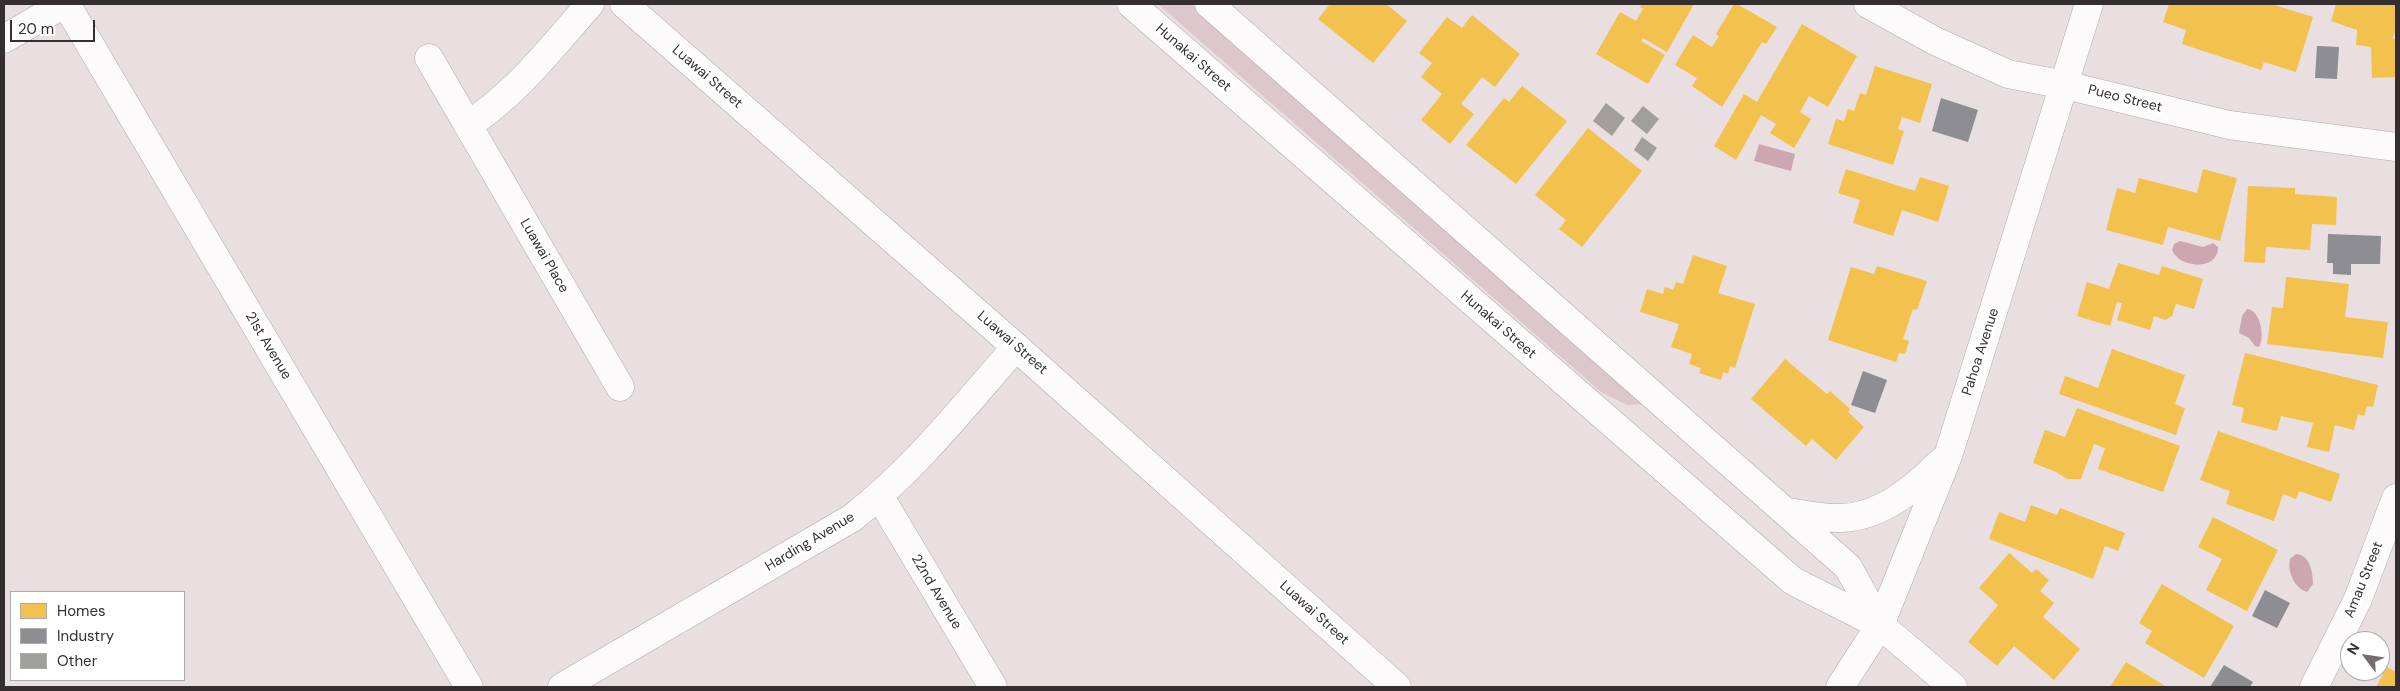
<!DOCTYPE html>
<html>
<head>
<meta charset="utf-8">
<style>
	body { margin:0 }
	#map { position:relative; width:2400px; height:691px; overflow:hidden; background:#e9dfe1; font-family:"DM Sans",sans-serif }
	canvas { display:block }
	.frame { position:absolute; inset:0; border:5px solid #352e30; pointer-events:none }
	.legend { position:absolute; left:10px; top:591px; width:175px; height:90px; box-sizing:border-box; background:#fff; border:1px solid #aeabac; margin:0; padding:6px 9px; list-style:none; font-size:15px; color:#352e30 }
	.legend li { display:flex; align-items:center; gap:10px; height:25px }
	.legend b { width:25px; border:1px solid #aeabac }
	.north { position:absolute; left:2340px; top:631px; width:50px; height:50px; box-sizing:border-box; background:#fff; border:1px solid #aeabac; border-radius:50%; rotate:301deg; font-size:14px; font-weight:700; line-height:20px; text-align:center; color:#352e30 }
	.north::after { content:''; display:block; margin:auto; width:18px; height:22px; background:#746c6e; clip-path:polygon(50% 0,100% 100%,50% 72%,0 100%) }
	.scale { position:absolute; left:10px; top:20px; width:85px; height:22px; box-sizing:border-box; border:2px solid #352e30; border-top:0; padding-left:6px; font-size:15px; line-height:18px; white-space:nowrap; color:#352e30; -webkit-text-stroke:4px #fff; paint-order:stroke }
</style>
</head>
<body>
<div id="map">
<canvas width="2400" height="691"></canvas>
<div class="frame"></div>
<ul class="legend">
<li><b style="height:14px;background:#f2c14e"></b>Homes</li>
<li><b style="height:14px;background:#8d8d92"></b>Industry</li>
<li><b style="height:14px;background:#a19e9c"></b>Other</li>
</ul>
<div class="north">N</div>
<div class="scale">20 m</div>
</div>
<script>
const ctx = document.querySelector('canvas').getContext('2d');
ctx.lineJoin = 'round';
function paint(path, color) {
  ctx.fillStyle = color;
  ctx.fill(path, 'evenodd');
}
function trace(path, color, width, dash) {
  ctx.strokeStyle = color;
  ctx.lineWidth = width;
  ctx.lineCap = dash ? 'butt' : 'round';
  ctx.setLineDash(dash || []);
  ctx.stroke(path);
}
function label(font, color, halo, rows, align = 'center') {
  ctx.font = font + ' "DM Sans",sans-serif';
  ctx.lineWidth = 5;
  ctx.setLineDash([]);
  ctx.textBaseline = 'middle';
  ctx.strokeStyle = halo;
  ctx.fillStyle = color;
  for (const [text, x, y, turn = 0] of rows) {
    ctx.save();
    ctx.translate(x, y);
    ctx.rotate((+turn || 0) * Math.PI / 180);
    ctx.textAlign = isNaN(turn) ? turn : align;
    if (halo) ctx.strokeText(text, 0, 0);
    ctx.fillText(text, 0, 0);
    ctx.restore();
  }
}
paint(new Path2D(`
	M 1158,4 L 1191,4 L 1646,404 L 1627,405 L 1601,392 Z`), '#ddc7cd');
paint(new Path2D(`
	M 1759,144 L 1795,154 L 1791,171 L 1754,161 Z
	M 2180,241 L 2203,247 L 2213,243 L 2218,247 C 2218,272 2179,268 2172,250 L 2174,244 Z
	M 2247,309 C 2261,310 2265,338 2259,347 L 2255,346 L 2249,338 L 2239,333 L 2242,316 Z
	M 2296,554 C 2310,555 2313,572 2313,584 L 2307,592 C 2294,588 2287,571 2290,559 Z`), '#cca7b1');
paint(new Path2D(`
	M 1330,4 L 1386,4 L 1407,21 L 1373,63 L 1318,19 Z
	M 1642,4 L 1694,4 L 1667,52 L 1643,38 L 1641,41 L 1665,55 L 1648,84 L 1596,54 L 1620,12 L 1636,21 L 1643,9 L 1640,7 Z
	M 1734,4 L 1737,4 L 1777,27 L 1766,44 L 1762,42 L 1722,107 L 1692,86 L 1697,78 L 1675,65 L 1693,35 L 1712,47 L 1719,36 L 1716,34 Z
	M 2169,4 L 2271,4 L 2313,17 L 2296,72 L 2264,62 L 2261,70 L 2182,44 L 2186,30 L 2163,22 Z
	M 2336,4 L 2396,4 L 2396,29 L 2393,38 L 2396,40 L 2396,77 L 2372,78 L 2371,47 L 2356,45 L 2357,30 L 2331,21 Z
	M 1472,15 L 1520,54 L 1495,87 L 1482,77 L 1461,104 L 1474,114 L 1450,144 L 1421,120 L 1442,94 L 1421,77 L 1432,63 L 1419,53 L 1447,17 L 1462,28 Z
	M 1802,24 L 1857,56 L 1828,107 L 1809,96 L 1800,112 L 1811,119 L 1794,148 L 1770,133 L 1776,124 L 1761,115 L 1736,160 L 1714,146 L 1744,94 L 1757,102 Z
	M 1875,66 L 1932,84 L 1920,123 L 1902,117 L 1898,129 L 1904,131 L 1893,165 L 1828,144 L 1836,119 L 1844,121 L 1848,109 L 1854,111 L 1860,93 L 1866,95 Z
	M 1522,86 L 1567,121 L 1516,184 L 1466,145 L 1504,98 L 1509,102 Z
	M 1588,128 L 1642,171 L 1582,247 L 1559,229 L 1566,220 L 1535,195 Z
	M 1846,169 L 1915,191 L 1920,177 L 1949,186 L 1938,222 L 1902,210 L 1893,236 L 1853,223 L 1860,200 L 1838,193 Z
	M 2203,169 L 2237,178 L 2220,241 L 2168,227 L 2163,245 L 2106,230 L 2117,188 L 2135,193 L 2139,178 L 2197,193 Z
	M 2248,186 L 2295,188 L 2295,194 L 2337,197 L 2336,225 L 2312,224 L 2310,250 L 2266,247 L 2265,263 L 2244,262 Z
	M 1693,255 L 1727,266 L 1718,293 L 1755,304 L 1735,368 L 1730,366 L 1728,374 L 1723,372 L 1721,380 L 1699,373 L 1701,368 L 1689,364 L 1692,354 L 1671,347 L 1679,324 L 1640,312 L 1647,289 L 1663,294 L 1665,287 L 1673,290 L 1676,282 L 1683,284 Z
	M 2118,263 L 2159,275 L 2162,266 L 2203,279 L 2194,309 L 2176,304 L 2172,316 L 2165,320 L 2154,316 L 2150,330 L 2117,320 L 2122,303 L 2117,302 L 2110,326 L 2077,316 L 2087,282 L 2109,289 Z
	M 1877,266 L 1927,281 L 1917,310 L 1913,309 L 1903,339 L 1909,341 L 1905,354 L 1899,353 L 1896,362 L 1828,340 L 1851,267 L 1874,274 Z
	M 2286,277 L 2349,284 L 2345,317 L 2388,322 L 2383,358 L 2267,344 L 2272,307 L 2283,308 Z
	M 2112,349 L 2185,375 L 2175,404 L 2185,408 L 2176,435 L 2059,394 L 2065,376 L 2098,388 Z
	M 2245,353 L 2378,385 L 2373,407 L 2367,406 L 2364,416 L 2358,414 L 2354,430 L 2335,425 L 2329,452 L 2307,447 L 2313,423 L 2281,416 L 2277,431 L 2241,422 L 2244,408 L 2232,405 Z
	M 1785,359 L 1827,394 L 1830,391 L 1850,409 L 1848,412 L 1864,427 L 1836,460 L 1812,439 L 1806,446 L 1751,399 Z
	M 2077,408 L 2180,446 L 2163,492 L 2098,469 L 2105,448 L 2094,444 L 2081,479 L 2067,479 L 2056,472 L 2033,463 L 2045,430 L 2065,437 Z
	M 2218,431 L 2340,474 L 2331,502 L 2299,491 L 2296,499 L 2283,494 L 2274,521 L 2226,504 L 2230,491 L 2200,480 Z
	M 2031,505 L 2057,515 L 2060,508 L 2125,533 L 2118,551 L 2105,546 L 2093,579 L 1989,539 L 1999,512 L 2025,522 Z
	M 2213,517 L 2278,550 L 2247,611 L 2206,590 L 2222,559 L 2198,547 Z
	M 2009,553 L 2032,573 L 2036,569 L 2049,580 L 2040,591 L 2054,603 L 2043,617 L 2080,649 L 2054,680 L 2014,646 L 1997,666 L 1968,642 L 1998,605 L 1979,588 Z
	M 2162,584 L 2234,626 L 2204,678 L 2145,643 L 2152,631 L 2139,623 Z
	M 2126,662 L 2167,687 L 2110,687 Z
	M 2387,667 L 2396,672 L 2396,687 L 2376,687 Z`), '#f2c14e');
paint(new Path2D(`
	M 2317,46 L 2339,47 L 2337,79 L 2315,78 Z
	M 1941,98 L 1978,110 L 1968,142 L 1932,131 Z
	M 2328,234 L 2381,236 L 2380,264 L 2351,264 L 2351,275 L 2333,274 L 2333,263 L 2327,263 Z
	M 1863,371 L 1887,380 L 1875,413 L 1851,405 Z
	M 2265,590 L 2290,603 L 2277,628 L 2252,616 Z
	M 2224,665 L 2253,682 L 2250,687 L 2210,687 Z`), '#8d8d92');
paint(new Path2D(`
	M 1606,103 L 1625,118 L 1612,136 L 1593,121 Z
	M 1643,106 L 1659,119 L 1647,134 L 1631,121 Z
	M 1642,137 L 1657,148 L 1648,161 L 1634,150 Z`), '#a19e9c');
const minor = new Path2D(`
	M 66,4 L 469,687
	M 1868,4 L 1935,41 L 2008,74 L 2065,85 L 2229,125 L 2396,147
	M 4,39 L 64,4
	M 429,58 L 620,387
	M 468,125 C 519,91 550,49 590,4
	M 880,497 L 993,687
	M 562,687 L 852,518 C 915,469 964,406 1016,347
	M 2314,687 L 2358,599 L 2396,498`);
const tertiary = new Path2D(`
	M 624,4 L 1016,347 L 1397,687
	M 1131,4 L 1793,581 L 1880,625 L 1953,687
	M 1209,4 L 1848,567 L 1880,625
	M 1787,512 C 1804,514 1824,519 1841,518 C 1881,517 1915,488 1941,462
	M 1840,687 L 1880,625 L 1948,456 L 2089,4`);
trace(minor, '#b0a9ab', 29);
trace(tertiary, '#b0a9ab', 29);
trace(minor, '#fcfafa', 28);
trace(tertiary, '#fcfafa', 28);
label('14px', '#352e30', '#fff', [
	["Hunakai Street",1193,58,41],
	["Luawai Street",707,77,41],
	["Pueo Street",2125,99,14],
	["Luawai Place",544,256,60],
	["Hunakai Street",1498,325,41],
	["Luawai Street",1012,343,41],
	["21st Avenue",268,346,59],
	["Pahoa Avenue",1981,352,-72],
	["Harding Avenue",810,542,-31],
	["Amau Street",2364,580,-68],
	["22nd Avenue",936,592,59],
	["Luawai Street",1314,613,42]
]);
</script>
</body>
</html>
